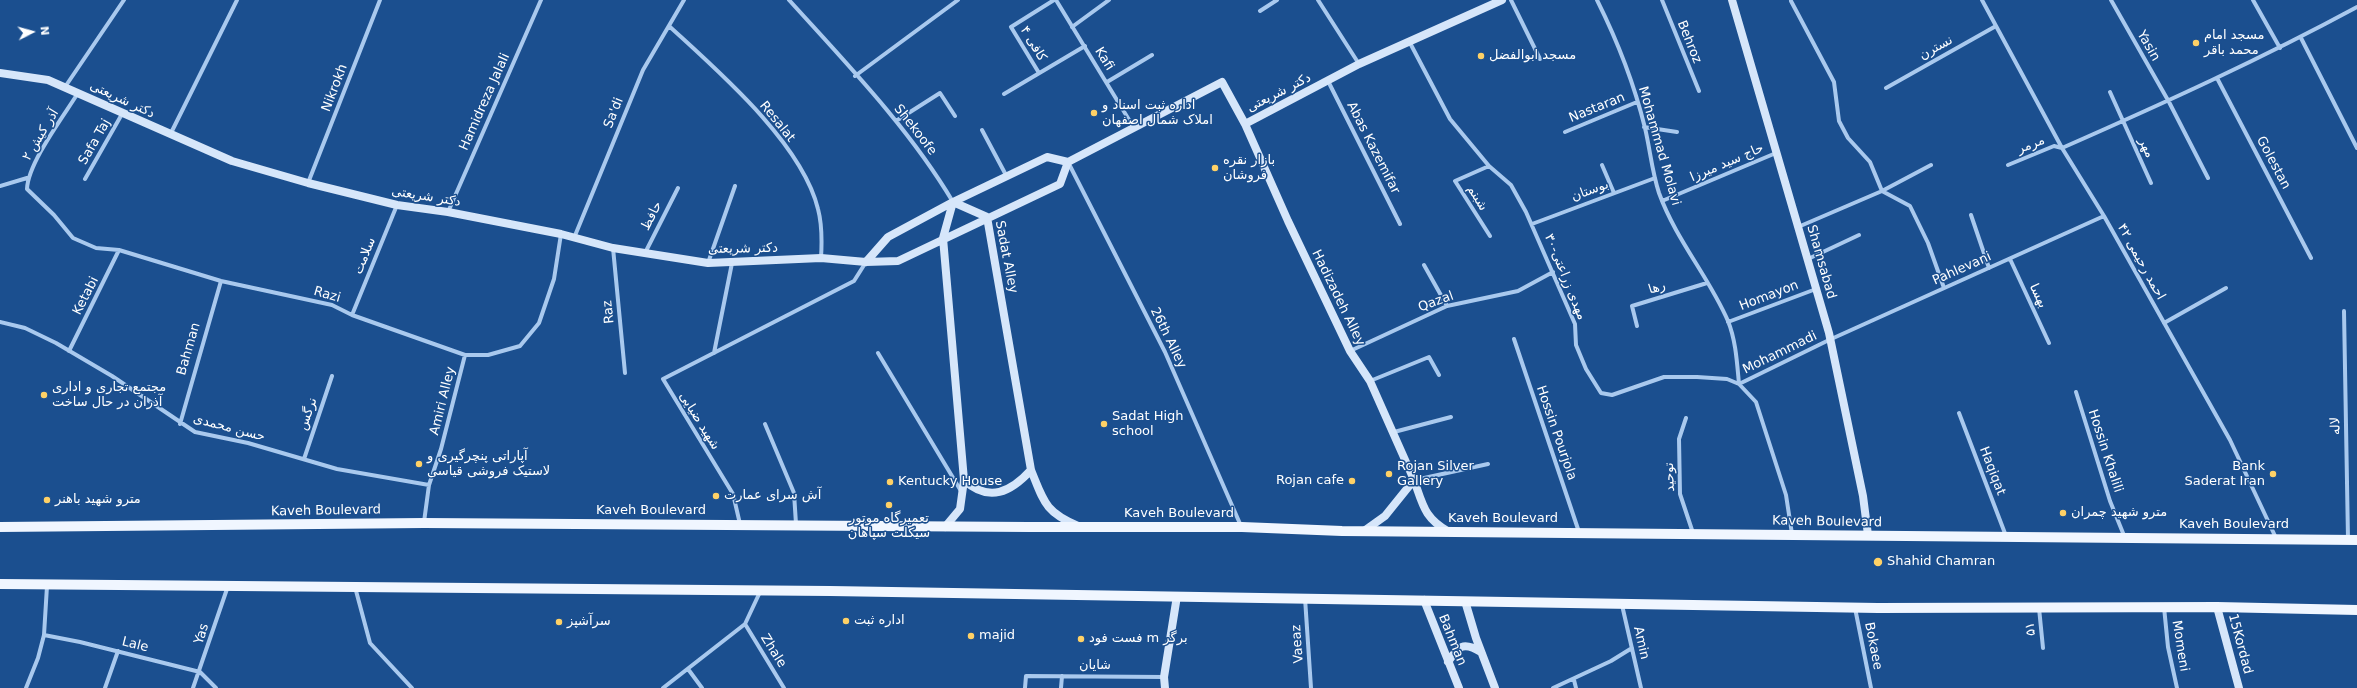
<!DOCTYPE html>
<html>
<head>
<meta charset="utf-8">
<style>
	body { margin:0 }
	#map { position:relative; width:2357px; height:688px; overflow:hidden; background:#1b4f8f; font-family:"DejaVu Sans",sans-serif }
	canvas { display:block }
	.north { position:absolute; left:12px; top:12px; width:40px; height:40px; -webkit-text-stroke:3px #1b4f8f; paint-order:stroke; rotate:84deg; font-size:11px; font-weight:700; line-height:16px; text-align:center; color:#fff }
	.north::after { content:''; display:block; margin:auto; width:14px; height:18px; background:#fff; clip-path:polygon(50% 0,100% 100%,50% 72%,0 100%) }
</style>
</head>
<body>
<div id="map">
<canvas width="2357" height="688"></canvas>
<div class="north">N</div>
</div>
<script>
const ctx = document.querySelector('canvas').getContext('2d');
ctx.lineJoin = 'round';
function trace(path, color, width, dash) {
  ctx.strokeStyle = color;
  ctx.lineWidth = width;
  ctx.lineCap = dash ? 'butt' : 'round';
  ctx.setLineDash(dash || []);
  ctx.stroke(path);
}
function label(font, color, halo, rows, align = 'center') {
  ctx.font = font + ' "DejaVu Sans","Noto Naskh Arabic",sans-serif';
  ctx.lineWidth = 3;
  ctx.setLineDash([]);
  ctx.textBaseline = 'middle';
  ctx.strokeStyle = halo;
  ctx.fillStyle = color;
  for (const [text, x, y, turn = 0] of rows) {
    ctx.save();
    ctx.translate(x, y);
    ctx.rotate((+turn || 0) * Math.PI / 180);
    ctx.textAlign = isNaN(turn) ? turn : align;
    if (halo) ctx.strokeText(text, 0, 0);
    ctx.fillText(text, 0, 0);
    ctx.restore();
  }
}
trace(new Path2D(`
	M 789,0 C 847,64 909,128 953,202
	M 1056,0 L 1134,128
	M 1318,0 L 1359,64
	M 1511,0 L 1540,59
	M 1597,0 C 1617,40 1634,83 1645,128 C 1650,149 1652,172 1659,193 C 1676,240 1709,277 1728,321 C 1736,341 1737,363 1739,384 L 1829,340 L 2104,216
	M 1662,0 L 1699,91
	M 1982,0 L 2062,148 L 2104,216 L 2230,440 L 2276,538
	M 2111,0 L 2169,102 L 2208,178
	M 2253,0 L 2280,48
	M 1791,1 L 1834,82 L 1839,121 L 1848,138 L 1870,162 L 1882,191 L 1910,206 L 1928,243 L 1944,288
	M 1260,11 L 1277,0
	M 669,26 C 718,71 802,143 818,209 C 822,224 822,242 821,258
	M 1072,27 L 1109,0
	M 2301,38 L 2357,148
	M 1409,41 L 1450,119 L 1489,166 L 1511,185 L 1526,212 L 1575,324 L 1576,345 L 1586,369 L 1601,393 L 1612,395 L 1664,377 L 1697,377 L 1727,379 L 1739,384 L 1756,402 L 1786,495 L 1792,534
	M 1039,73 L 1011,27 L 1054,0
	M 855,76 L 958,0
	M 2217,78 L 2311,258
	M 1328,81 L 1400,224
	M 1107,82 L 1152,55
	M 65,87 L 124,0
	M 1886,88 L 1996,26
	M 2110,92 L 2151,183
	M 78,93 C 63,117 28,163 27,189 L 54,215 L 73,238 L 96,248 L 119,250 L 221,281 L 332,305 L 352,315 L 465,355 L 488,355 L 520,346 L 539,323 L 554,279 L 561,234
	M 1004,94 L 1085,46
	M 896,121 L 940,93 L 955,116
	M 1644,127 L 1677,132
	M 982,130 L 1007,177
	M 1565,132 L 1637,102
	M 170,135 L 237,0
	M 1068,162 L 1165,352 L 1241,526
	M 1602,165 L 1614,193
	M 2008,165 L 2054,146 L 2062,148 C 2162,104 2261,59 2357,7
	M 1489,166 L 1455,181 L 1490,236
	M 85,179 L 122,114
	M 308,183 L 380,0
	M 0,186 L 27,178
	M 1662,201 L 1776,153
	M 448,212 L 541,0
	M 1971,215 L 1989,268
	M 1532,224 L 1655,178
	M 1798,227 L 1882,191 L 1931,165
	M 574,238 L 643,70 L 684,0
	M 613,248 L 625,373
	M 645,253 L 678,188
	M 1808,259 L 1859,235
	M 2010,259 L 2049,343
	M 708,263 L 735,186
	M 1424,265 L 1447,306
	M 2344,311 L 2348,539
	M 352,315 L 397,205
	M 0,322 L 25,328 L 56,343 L 112,376 L 195,432 L 248,443 L 337,469 L 429,485
	M 1728,322 L 1816,289
	M 2164,323 L 2226,288
	M 1637,326 L 1632,306 L 1707,283
	M 1514,339 L 1579,532
	M 69,351 L 119,250
	M 1350,351 L 1447,306 L 1518,291 L 1553,272
	M 714,353 L 732,263
	M 878,353 L 961,491
	M 1370,381 L 1429,357 L 1439,375
	M 2076,392 L 2110,501 L 2125,538
	M 1959,413 L 2006,536
	M 1686,418 L 1679,439 L 1680,494 L 1693,533
	M 180,424 L 221,281
	M 765,424 L 794,493 L 796,524
	M 1394,432 L 1451,417
	M 304,459 L 332,376
	M 1415,480 L 1488,464
	M 424,522 L 429,485 L 441,449 L 465,355
	M 740,524 L 733,494 L 663,379 L 854,281 L 866,262
	M 355,587 L 370,643 L 412,688
	M 1305,598 L 1311,688
	M 1622,605 L 1641,688
	M 2164,607 L 2168,647 L 2177,688
	M 1855,608 L 1871,688
	M 2039,608 L 2043,648
	M 745,624 L 784,688
	M 44,635 L 80,642 L 200,672 L 216,688
	M 688,669 L 702,688
	M 1574,680 L 1576,688
	M 26,688 L 38,658 L 44,635 L 47,586
	M 105,688 L 118,651
	M 193,688 L 228,586
	M 663,688 L 745,624 L 760,592
	M 1025,688 L 1026,676 L 1164,677
	M 1061,688 L 1062,676
	M 1553,688 L 1611,661 L 1632,648`), '#a9c9ee', 4);
trace(new Path2D(`
	M 1732,0 L 1829,333 L 1863,496 L 1868,535
	M 0,73 L 48,80 L 232,161 L 308,183 L 397,205 L 448,212 L 561,234 L 613,248 L 708,263 L 821,258 L 866,262 L 898,261 L 1060,184 L 1068,162
	M 1245,124 L 1288,221 L 1350,351 L 1370,381 L 1414,480
	M 866,262 L 888,237 L 953,202 L 1047,157 L 1068,162 L 1222,82 L 1245,124 L 1359,64 L 1502,0
	M 964,480 C 989,503 1011,492 1031,470
	M 945,527 L 960,509 L 964,480 L 943,238 L 953,202 L 987,217 L 1031,470 C 1044,502 1045,512 1078,526
	M 1364,531 L 1385,516 L 1414,480 C 1423,505 1424,518 1449,532
	M 1424,600 L 1459,688
	M 1465,601 L 1476,638 L 1495,688
	M 2217,607 L 2239,688
	M 1448,662 C 1459,646 1463,641 1481,652
	M 1165,688 L 1164,677 L 1177,596`), '#d6e6fa', 8);
trace(new Path2D(`
	M 0,527 L 424,523 L 1029,527 L 1242,527 L 1342,531 L 2357,540
	M 0,584 L 830,591 L 1878,608 L 2217,607 L 2357,610`), '#f0f6ff', 10);
for (const [x, y, r, color] of [
	[2196,43,4,"#ffd166"],
	[1481,56,4,"#ffd166"],
	[1094,113,4,"#ffd166"],
	[1215,168,4,"#ffd166"],
	[44,395,4,"#ffd166"],
	[1104,424,4,"#ffd166"],
	[419,464,4,"#ffd166"],
	[1389,474,4,"#ffd166"],
	[2273,474,4,"#ffd166"],
	[1352,481,4,"#ffd166"],
	[890,482,4,"#ffd166"],
	[716,496,4,"#ffd166"],
	[47,500,4,"#ffd166"],
	[889,505,4,"#ffd166"],
	[2063,513,4,"#ffd166"],
	[1878,562,5,"#ffd166"],
	[846,621,4,"#ffd166"],
	[559,622,4,"#ffd166"],
	[971,636,4,"#ffd166"],
	[1081,639,4,"#ffd166"]
]) {
  const dot = new Path2D();
  dot.arc(x, y, r, 0, 2 * Math.PI);
  ctx.fillStyle = color;
  ctx.fill(dot);
  trace(dot, '#1b4f8f', 1.5);
}
label('13px', '#fff', '#1b4f8f', [
	["مسجد امام",2204,36],
	["محمد باقر",2204,51],
	["مسجد ابوالفضل",1489,56],
	["اداره ثبت اسناد و",1102,106],
	["املاک شمال اصفهان",1102,121],
	["بازار نقره",1223,161],
	["فروشان",1223,176],
	["مجتمع تجاری و اداری",52,388],
	["آذران در حال ساخت",52,403],
	["Sadat High",1112,417],
	["school",1112,432],
	["آپاراتی پنچرگیری و",427,457],
	["لاستیک فروشی قیاسی",427,472],
	["Rojan Silver",1397,467],
	["Gallery",1397,482],
	["Bank",2265,467,"right"],
	["Saderat Iran",2265,482,"right"],
	["Rojan cafe",1344,481,"right"],
	["Kentucky House",898,482],
	["آش سرای عمارت",724,496],
	["مترو شهید باهنر",55,500],
	["مترو شهید چمران",2071,513],
	["تعمیرگاه موتور",889,519,"center"],
	["سیکلت سپاهان",889,534,"center"],
	["Shahid Chamran",1887,562],
	["اداره ثبت",854,621],
	["سرآشپز",567,622],
	["majid",979,636],
	["فست فود m برگر",1089,639]
], 'left');
label('13px', '#fff', '#1b4f8f', [
	["Behroz",1689,42,68],
	["کافی ۴",1033,44,59],
	["Yasin",2148,46,60],
	["نسترن",1936,48,-29],
	["Kafi",1104,59,58],
	["Nikrokh",335,88,-69],
	["دکتر شریعتی",1279,93,-27],
	["دکتر شریعتی",122,100,25],
	["Hamidreza Jalali",485,102,-66],
	["Nastaran",1597,108,-22],
	["Sa'di",614,113,-68],
	["Resalat",777,122,51],
	["Shekoofe",915,130,52],
	["آذر کیش ۲",41,135,-59],
	["Safa Taj",95,142,-60],
	["مرمر",2031,145,-21],
	["Mohammad Molavi",1659,146,74],
	["Abas Kazemifar",1373,148,63],
	["مهر",2146,148,65],
	["حاج سید میرزا",1727,163,-23],
	["Golestan",2273,163,62],
	["بوستان",1590,191,-20],
	["دکتر شریعتی",426,197,9],
	["شبنم",1477,198,58],
	["حافظ",652,216,-63],
	["دکتر شریعتی",743,249,-1],
	["سلامت",365,256,-68],
	["Sadat Alley",1006,257,79],
	["Shamsabad",1821,262,74],
	["۴۲ احمد رحیمی",2141,262,61],
	["Pahlevani",1962,269,-24],
	["۳۰-مهدی زراعتی",1565,277,68],
	["رها",1657,288,-18],
	["Razi",327,295,16],
	["Ketabi",86,296,-63],
	["Homayon",1769,296,-21],
	["بهسا",2038,296,65],
	["Hadizadeh Alley",1338,298,64],
	["Qazal",1436,302,-20],
	["Raz",609,312,-96],
	["26th Alley",1168,338,64],
	["Bahman",189,349,-74],
	["Mohammadi",1780,353,-26],
	["Amiri Alley",443,401,-76],
	["نرگس",308,414,-71],
	["شهید ضیایی",699,421,58],
	["لاله",2336,426,-91],
	["حسن محمدی",229,428,15],
	["Hossin Pourjola",1556,433,71],
	["Hossin Khalili",2105,451,72],
	["Haqiqat",1992,471,69],
	["توحید",1670,477,-92],
	["Kaveh Boulevard",326,511,-1],
	["Kaveh Boulevard",651,511],
	["Kaveh Boulevard",1179,514],
	["Kaveh Boulevard",1503,519],
	["Kaveh Boulevard",1827,522,1],
	["Kaveh Boulevard",2234,525],
	["۵۱",2031,629,-96],
	["Yas",202,634,-72],
	["Bahman",1452,640,68],
	["Amin",1641,643,77],
	["Vaeaz",1298,644,-94],
	["15Kordad",2240,644,75],
	["Lale",135,645,14],
	["Bokaee",1873,646,79],
	["Momeni",2180,646,81],
	["Zhale",773,651,58],
	["شایان",1095,666]
]);
</script>
</body>
</html>
